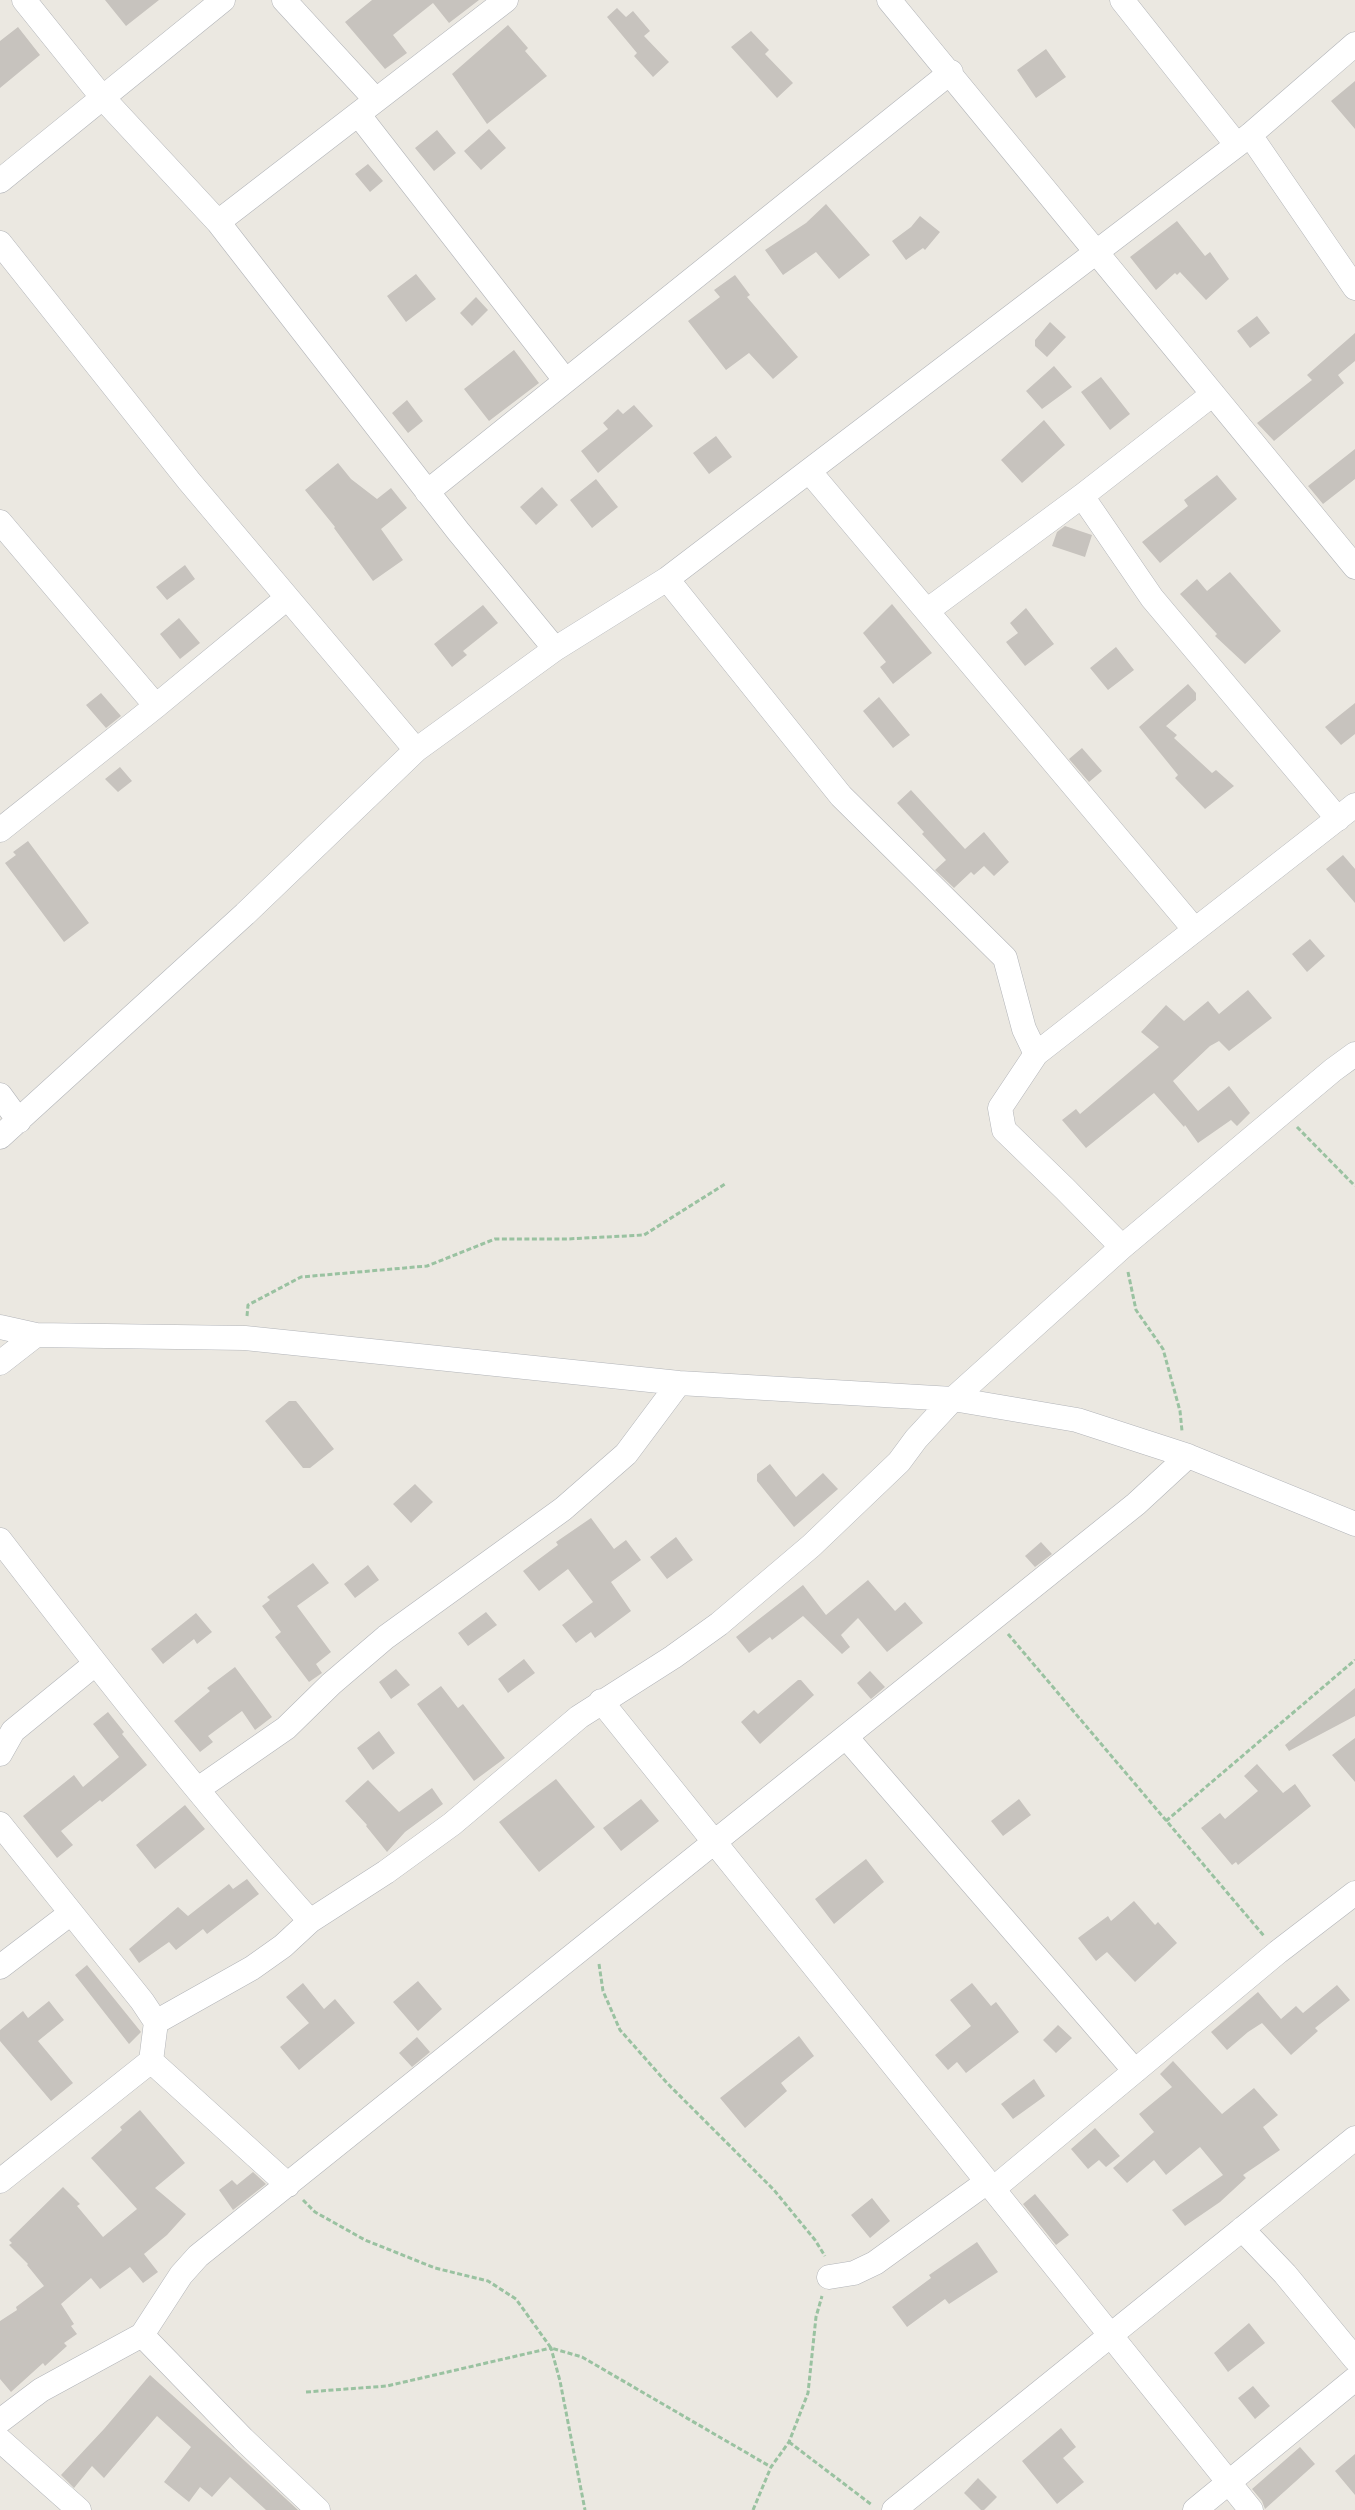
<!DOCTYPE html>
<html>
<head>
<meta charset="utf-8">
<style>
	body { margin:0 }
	canvas { display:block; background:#ebe8e1 }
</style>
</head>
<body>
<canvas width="1355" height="2510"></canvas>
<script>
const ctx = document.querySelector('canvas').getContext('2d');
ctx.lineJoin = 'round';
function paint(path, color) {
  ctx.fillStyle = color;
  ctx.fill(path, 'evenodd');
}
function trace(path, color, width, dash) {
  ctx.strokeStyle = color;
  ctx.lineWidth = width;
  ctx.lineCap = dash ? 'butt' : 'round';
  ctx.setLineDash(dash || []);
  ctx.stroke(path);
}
paint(new Path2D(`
	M 105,0 L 159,0 L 126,26 Z
	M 372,0 L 479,0 L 449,23 L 433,3 L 393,35 L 407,53 L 385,69 L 345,22 Z
	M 617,8 L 626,17 L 633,11 L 650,31 L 644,36 L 669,62 L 653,77 L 634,56 L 637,53 L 607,17 Z
	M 508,25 L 528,48 L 525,51 L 547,76 L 487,124 L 452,74 Z
	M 18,27 L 40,55 L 0,88 L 0,41 Z
	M 751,31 L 769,50 L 765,54 L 793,83 L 777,98 L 731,47 Z
	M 1046,49 L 1066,77 L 1036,98 L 1017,70 Z
	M 1355,81 L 1355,129 L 1331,101 Z
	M 489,129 L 506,148 L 481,170 L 464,151 Z
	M 437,130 L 456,153 L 434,171 L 415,148 Z
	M 368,164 L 383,181 L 370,192 L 355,174 Z
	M 826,204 L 870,255 L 839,279 L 816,252 L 783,275 L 765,250 L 806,223 Z
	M 920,216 L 940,232 L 925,250 L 923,248 L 906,260 L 892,241 L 911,227 Z
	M 1177,221 L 1205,256 L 1210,252 L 1229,279 L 1206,300 L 1180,272 L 1177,275 L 1175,273 L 1156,290 L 1130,257 Z
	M 416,274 L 436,299 L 406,322 L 387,296 Z
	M 735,275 L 750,295 L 747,297 L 798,357 L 773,379 L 749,353 L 726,370 L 688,321 L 720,297 L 714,290 Z
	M 476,297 L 488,310 L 472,326 L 460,313 Z
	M 1257,316 L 1270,333 L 1250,348 L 1237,331 Z
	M 1050,322 L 1066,337 L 1047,357 L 1035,346 L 1035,340 Z
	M 1355,333 L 1355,361 L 1338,375 L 1344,383 L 1274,441 L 1257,423 L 1312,380 L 1307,375 Z
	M 514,350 L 539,383 L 489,421 L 464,389 Z
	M 1054,366 L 1072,387 L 1042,409 L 1026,391 Z
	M 1101,377 L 1130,414 L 1110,430 L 1081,392 Z
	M 407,400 L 423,421 L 408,433 L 392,413 Z
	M 634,405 L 653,426 L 598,473 L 581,451 L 608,429 L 603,423 L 618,409 L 623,414 Z
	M 1044,420 L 1065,445 L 1022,483 L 1001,460 Z
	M 716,436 L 732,457 L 709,474 L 693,453 Z
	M 1355,449 L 1355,479 L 1323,504 L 1308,486 Z
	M 338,463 L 351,479 L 377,499 L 391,488 L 407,508 L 381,529 L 403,560 L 373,581 L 334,528 L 335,527 L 305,490 Z
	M 1217,475 L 1237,499 L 1160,563 L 1142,542 L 1188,506 L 1184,500 Z
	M 596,479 L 618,507 L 592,528 L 570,500 Z
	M 542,487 L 558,505 L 536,525 L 520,507 Z
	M 1065,526 L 1092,535 L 1085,557 L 1052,546 L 1057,532 Z
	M 185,565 L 195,579 L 167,600 L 156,587 Z
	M 1230,572 L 1281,631 L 1245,664 L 1215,636 L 1217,634 L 1180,594 L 1197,579 L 1207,591 Z
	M 892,604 L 932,653 L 893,684 L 880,667 L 886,662 L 863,633 Z
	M 483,605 L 498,623 L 463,651 L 467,655 L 452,667 L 434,644 Z
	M 1026,608 L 1054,644 L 1025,666 L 1006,642 L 1018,633 L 1010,623 Z
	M 179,618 L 200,643 L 180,659 L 160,634 Z
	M 1116,647 L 1134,670 L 1108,690 L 1090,668 Z
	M 1188,684 L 1196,693 L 1196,700 L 1166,726 L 1177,735 L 1174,738 L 1212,773 L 1216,770 L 1234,786 L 1205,809 L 1175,778 L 1178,775 L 1139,727 Z
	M 101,693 L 121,716 L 106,728 L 86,705 Z
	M 879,697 L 910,735 L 893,748 L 863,711 Z
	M 1355,703 L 1355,734 L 1341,745 L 1325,727 Z
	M 1082,748 L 1102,771 L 1089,782 L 1069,759 Z
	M 120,767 L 132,781 L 118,792 L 105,779 Z
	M 911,790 L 965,849 L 984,832 L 1009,862 L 994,876 L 984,866 L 974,875 L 971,872 L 954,888 L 935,870 L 946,860 L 922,834 L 924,832 L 897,803 Z
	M 28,841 L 89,923 L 64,942 L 5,863 L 16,855 L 13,852 Z
	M 1343,855 L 1355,869 L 1355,903 L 1326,869 Z
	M 1310,939 L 1325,956 L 1307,972 L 1292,954 Z
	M 1248,990 L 1272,1018 L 1229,1051 L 1219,1041 L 1210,1046 L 1173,1081 L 1198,1111 L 1229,1086 L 1250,1113 L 1237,1126 L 1231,1120 L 1198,1143 L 1185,1125 L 1184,1127 L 1154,1093 L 1086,1148 L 1062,1120 L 1076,1109 L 1080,1114 L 1159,1047 L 1141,1032 L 1166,1005 L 1184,1021 L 1208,1001 L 1219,1014 Z
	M 289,1401 L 296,1401 L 334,1449 L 310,1468 L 303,1468 L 265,1421 Z
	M 770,1464 L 796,1497 L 823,1473 L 838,1489 L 794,1527 L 757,1481 L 757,1474 Z
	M 415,1484 L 433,1502 L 411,1523 L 393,1504 Z
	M 591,1518 L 614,1549 L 626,1540 L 641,1560 L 611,1582 L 631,1611 L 595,1638 L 591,1632 L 576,1643 L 562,1625 L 593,1602 L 568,1569 L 539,1591 L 523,1571 L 558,1545 L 556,1542 Z
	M 676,1537 L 693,1560 L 667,1579 L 650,1557 Z
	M 1041,1542 L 1052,1554 L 1035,1567 L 1025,1556 Z
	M 313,1563 L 329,1583 L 297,1606 L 331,1652 L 316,1664 L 322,1673 L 309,1682 L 275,1637 L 281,1632 L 262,1606 L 270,1600 L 267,1597 Z
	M 368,1565 L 379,1580 L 355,1598 L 344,1584 Z
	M 868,1580 L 895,1611 L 905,1602 L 923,1623 L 887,1652 L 858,1618 L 841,1635 L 850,1647 L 842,1654 L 803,1616 L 772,1640 L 770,1637 L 749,1653 L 736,1637 L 803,1585 L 826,1615 Z
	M 486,1612 L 497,1625 L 468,1646 L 458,1633 Z
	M 196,1613 L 212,1632 L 197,1644 L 194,1639 L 163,1664 L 151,1649 Z
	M 524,1659 L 535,1673 L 508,1693 L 498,1679 Z
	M 235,1667 L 272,1717 L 255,1730 L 242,1711 L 208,1736 L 213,1742 L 200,1752 L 174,1721 L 210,1691 L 207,1688 Z
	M 396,1669 L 410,1685 L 391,1699 L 379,1682 Z
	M 870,1671 L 885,1687 L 871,1699 L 857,1683 Z
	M 798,1680 L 801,1680 L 814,1695 L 760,1744 L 741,1722 L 754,1710 L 758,1714 Z
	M 441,1686 L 458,1708 L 463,1704 L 505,1758 L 474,1781 L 417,1704 Z
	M 1355,1688 L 1355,1716 L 1289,1751 L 1285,1745 Z
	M 108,1712 L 124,1732 L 122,1734 L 147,1765 L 102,1802 L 100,1800 L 61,1831 L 73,1845 L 57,1858 L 23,1816 L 74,1775 L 83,1787 L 119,1757 L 93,1724 Z
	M 379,1731 L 395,1753 L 373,1770 L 357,1748 Z
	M 1355,1738 L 1355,1782 L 1332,1755 Z
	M 1257,1764 L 1283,1793 L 1295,1784 L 1311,1806 L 1238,1865 L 1236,1862 L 1232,1865 L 1201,1828 L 1220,1813 L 1225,1819 L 1258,1791 L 1244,1776 Z
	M 556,1779 L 595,1827 L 539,1872 L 499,1822 Z
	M 368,1780 L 399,1812 L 432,1788 L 443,1804 L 405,1832 L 387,1852 L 366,1826 L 367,1825 L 345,1801 Z
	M 641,1799 L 659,1821 L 621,1851 L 603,1828 Z
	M 1019,1799 L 1031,1815 L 1003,1836 L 991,1821 Z
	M 185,1805 L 205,1829 L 155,1869 L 136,1845 Z
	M 866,1859 L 884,1882 L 834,1924 L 815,1899 Z
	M 247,1879 L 259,1894 L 207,1934 L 203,1929 L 176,1950 L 169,1942 L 139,1963 L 129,1949 L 178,1907 L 188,1916 L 229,1884 L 233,1889 Z
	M 1134,1901 L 1155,1925 L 1158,1922 L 1177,1943 L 1135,1982 L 1107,1952 L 1096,1961 L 1078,1938 L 1108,1916 L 1111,1921 Z
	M 87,1965 L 141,2032 L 129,2044 L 75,1975 Z
	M 418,1981 L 442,2009 L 418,2031 L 393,2002 Z
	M 303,1983 L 324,2009 L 335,1999 L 355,2023 L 299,2070 L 280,2047 L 309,2023 L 286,1997 Z
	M 972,1983 L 991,2006 L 996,2002 L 1019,2032 L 966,2073 L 957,2062 L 948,2070 L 935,2055 L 971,2026 L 950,2000 Z
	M 1337,1985 L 1350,2000 L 1315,2028 L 1318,2031 L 1291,2055 L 1262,2023 L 1248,2032 L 1227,2050 L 1211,2032 L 1258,1992 L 1281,2019 L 1296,2006 L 1303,2013 Z
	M 49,2001 L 64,2020 L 38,2041 L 73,2083 L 51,2101 L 0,2041 L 0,2030 L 23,2011 L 28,2018 Z
	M 1058,2025 L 1072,2038 L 1056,2053 L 1043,2040 Z
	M 799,2036 L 814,2056 L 781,2083 L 787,2091 L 745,2128 L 720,2098 Z
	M 417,2037 L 430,2052 L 412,2067 L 399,2053 Z
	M 1173,2061 L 1222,2114 L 1254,2088 L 1278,2115 L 1263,2127 L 1280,2150 L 1243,2175 L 1246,2178 L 1220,2202 L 1185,2226 L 1172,2210 L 1223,2175 L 1200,2147 L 1166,2175 L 1154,2160 L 1127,2183 L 1113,2168 L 1154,2132 L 1139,2114 L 1172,2087 L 1160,2074 Z
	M 1034,2079 L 1045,2096 L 1013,2119 L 1001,2104 Z
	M 140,2110 L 185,2163 L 155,2188 L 186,2214 L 167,2235 L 144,2254 L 158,2272 L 143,2283 L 130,2267 L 100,2289 L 91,2278 L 61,2304 L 74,2324 L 71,2326 L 77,2334 L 64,2343 L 67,2346 L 45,2366 L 43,2363 L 11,2392 L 0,2379 L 0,2321 L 17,2310 L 16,2307 L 44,2286 L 27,2265 L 28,2264 L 9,2245 L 12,2243 L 9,2240 L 63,2187 L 80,2204 L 77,2206 L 103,2237 L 137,2209 L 91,2158 L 122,2130 L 120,2127 Z
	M 1095,2128 L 1120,2156 L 1106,2167 L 1099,2160 L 1088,2169 L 1071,2149 Z
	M 253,2172 L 266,2184 L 233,2210 L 219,2190 L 232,2180 L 237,2185 Z
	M 1035,2194 L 1069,2235 L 1056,2245 L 1023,2204 Z
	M 872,2198 L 890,2221 L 870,2238 L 851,2215 Z
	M 977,2242 L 998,2272 L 949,2304 L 945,2299 L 907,2327 L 892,2307 L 931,2278 L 929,2275 Z
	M 1249,2323 L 1265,2343 L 1228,2372 L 1214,2353 Z
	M 150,2375 L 234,2451 L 298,2510 L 266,2510 L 230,2477 L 212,2497 L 200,2487 L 189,2502 L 164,2482 L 191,2447 L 157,2416 L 104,2478 L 92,2466 L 74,2488 L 61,2475 L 104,2429 Z
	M 1253,2386 L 1270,2406 L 1255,2419 L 1238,2398 Z
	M 1061,2428 L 1076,2447 L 1063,2458 L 1084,2482 L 1057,2504 L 1022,2461 Z
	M 1300,2447 L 1315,2464 L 1265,2509 L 1262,2501 L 1252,2489 Z
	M 1355,2454 L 1355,2495 L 1335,2471 Z
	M 978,2478 L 997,2497 L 984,2510 L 981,2510 L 964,2493 Z`), '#c7c3be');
const street = new Path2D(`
	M 24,0 L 102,97 L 218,222 L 458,531 L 555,649
	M 284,0 L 375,99
	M 889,0 L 1355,567
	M 1122,0 L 1236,144
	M 358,114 L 565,380
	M 1250,135 L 1355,288
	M 0,181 L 223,0
	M 218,222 L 506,0
	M 0,243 L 189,481 L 416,750
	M 809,471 L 1195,930
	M 427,492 L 951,72
	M 1082,496 L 1152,598 L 1338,819
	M 0,522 L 156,706
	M 667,579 L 841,796 L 1005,958 L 1024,1029 L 1036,1054 L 1000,1108 L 1004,1130 L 1065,1189 L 1122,1247
	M 928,610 L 1082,496 L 1213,394
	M 0,830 L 156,706 L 287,598
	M 1036,1054 L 1355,805
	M 0,1095 L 19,1121
	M 0,1137 L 245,914 L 416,750 L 555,649 L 667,579 L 1250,135 L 1355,44
	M 0,1327 L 36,1335 L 245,1338 L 679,1383 L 953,1399 L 1077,1420 L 1188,1456 L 1355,1524
	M 0,1363 L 36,1335
	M 0,1540 C 100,1670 201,1799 310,1921
	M 601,1701 L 1251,2510
	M 846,1737 L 1135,2071
	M 0,1754 L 13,1731 L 95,1664
	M 198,1789 L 286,1728 L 331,1684 L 386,1637 L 563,1509 L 626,1454 L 679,1383
	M 0,1824 L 142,2001 L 156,2022 L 151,2061 L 288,2185
	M 0,1967 L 71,1913
	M 156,2022 L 252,1968 L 283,1946 L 310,1921 L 386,1872 L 452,1824 L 579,1717 L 673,1657 L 719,1624 L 811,1546 L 899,1462 L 916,1439 L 953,1399 L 1122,1247 L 1333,1070 L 1355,1054
	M 0,2181 L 151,2061
	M 993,2189 L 1278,1952 L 1355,1893
	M 1242,2229 L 1285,2274 L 1355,2359
	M 829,2277 L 854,2273 L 875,2263 L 987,2182
	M 142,2335 L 243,2439 L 318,2510
	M 0,2421 L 41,2390 L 142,2335 L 181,2275 L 198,2256 L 1136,1504 L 1188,1456
	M 0,2440 L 79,2510
	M 894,2510 L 1355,2138
	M 1195,2510 L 1355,2379`);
trace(street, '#b2b4b8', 25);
trace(new Path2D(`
	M 1297,1127 L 1355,1186
	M 1128,1272 L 1136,1310 L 1163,1349 L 1180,1411 L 1182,1431
	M 247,1316 L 248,1305 L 301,1277 L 427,1266 L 495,1239 L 567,1239 L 644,1235 L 725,1184
	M 1008,1634 L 1264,1936
	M 1166,1821 L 1355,1660
	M 599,1964 L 603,1991 L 620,2030 L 667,2083 L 774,2190 L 815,2240 L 825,2256
	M 303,2200 L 315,2212 L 365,2240 L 435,2268 L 488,2281 L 516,2299 L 551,2348 L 582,2357 L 771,2467
	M 306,2392 L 387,2386 L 551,2348 L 560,2381 L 585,2510
	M 789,2442 L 872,2505
	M 753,2510 L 771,2467 L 789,2442 L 808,2393 L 816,2317 L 822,2296`), '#9ac2a1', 3, [5, 2.5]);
trace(street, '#fff', 24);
</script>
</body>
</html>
